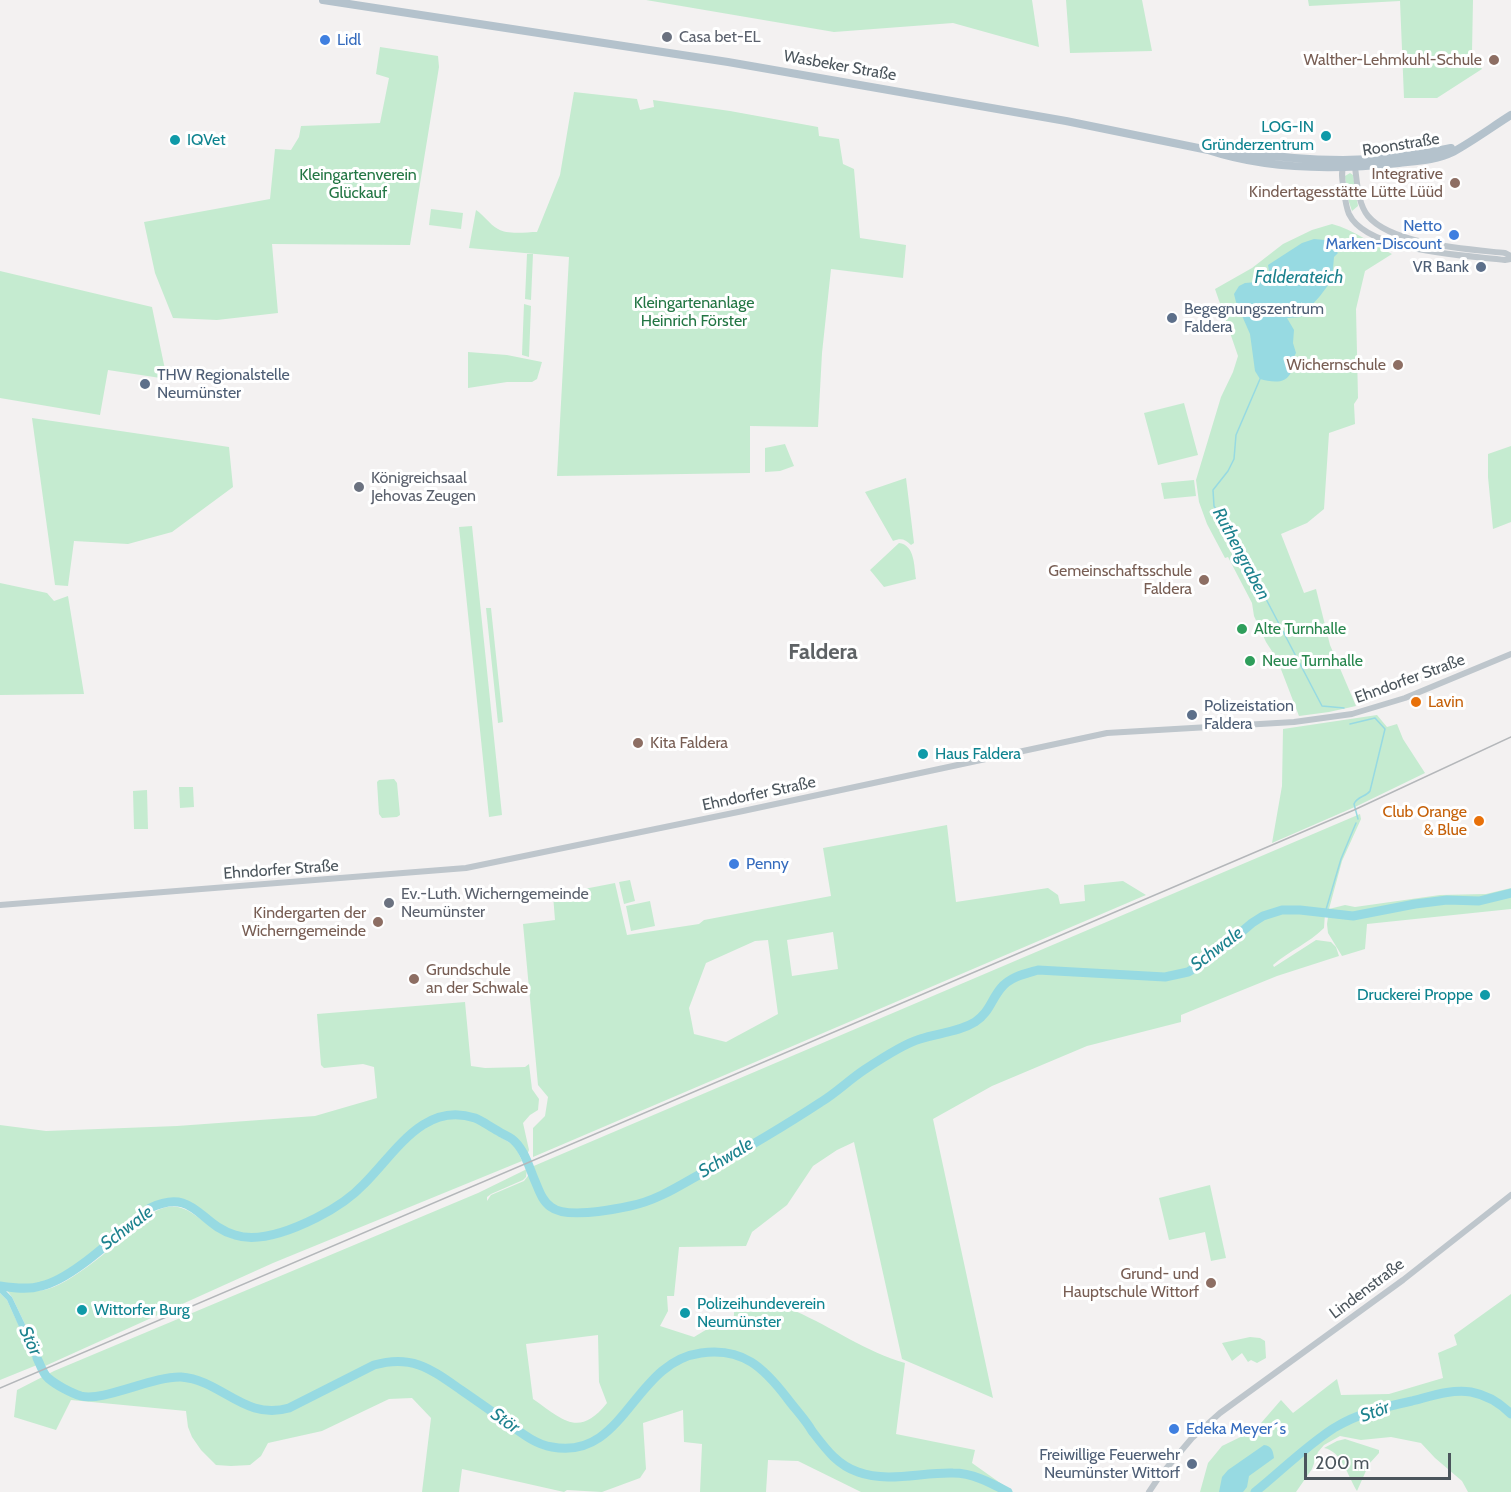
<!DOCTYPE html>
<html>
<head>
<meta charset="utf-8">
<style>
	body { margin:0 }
	#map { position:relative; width:1511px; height:1492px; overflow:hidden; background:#f3f1f1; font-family:Cabin,sans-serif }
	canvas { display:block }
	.scale { position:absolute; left:1304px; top:1453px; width:147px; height:27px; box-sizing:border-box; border:3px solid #4b555c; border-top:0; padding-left:8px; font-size:18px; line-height:21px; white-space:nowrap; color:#4b555c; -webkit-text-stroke:4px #fff; paint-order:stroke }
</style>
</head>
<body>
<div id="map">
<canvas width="1511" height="1492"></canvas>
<div class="scale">200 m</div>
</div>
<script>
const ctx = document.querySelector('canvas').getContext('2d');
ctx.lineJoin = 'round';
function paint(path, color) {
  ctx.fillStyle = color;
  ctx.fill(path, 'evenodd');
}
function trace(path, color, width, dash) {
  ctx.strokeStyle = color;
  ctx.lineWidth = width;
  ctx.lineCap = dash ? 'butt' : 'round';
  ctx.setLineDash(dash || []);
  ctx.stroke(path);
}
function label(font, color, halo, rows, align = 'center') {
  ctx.font = font + ' Cabin,sans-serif';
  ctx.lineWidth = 6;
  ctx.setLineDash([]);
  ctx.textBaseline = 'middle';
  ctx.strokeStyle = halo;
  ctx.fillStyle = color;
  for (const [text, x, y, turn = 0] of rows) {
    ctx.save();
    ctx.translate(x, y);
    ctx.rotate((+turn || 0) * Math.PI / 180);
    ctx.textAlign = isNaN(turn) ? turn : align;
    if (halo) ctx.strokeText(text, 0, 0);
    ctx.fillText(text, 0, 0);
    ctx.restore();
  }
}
paint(new Path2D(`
	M 646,0 L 1032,0 L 1039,47 L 953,23 L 834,32 Z
	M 1066,0 L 1142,0 L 1152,51 L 1070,53 Z
	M 1308,0 L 1473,0 L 1472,52 L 1482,69 L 1437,98 L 1404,98 L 1400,1 L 1309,6 Z
	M 380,47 L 438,56 L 439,67 L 410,245 L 272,244 L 278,313 L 217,320 L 173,318 L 155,273 L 144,222 L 270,199 L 275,149 L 291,150 L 299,137 L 301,126 L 380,123 L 389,78 L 376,74 Z
	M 574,92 L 637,99 L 640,110 L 654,107 L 653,100 L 730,111 L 818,127 L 819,136 L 839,139 L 843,164 L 854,169 L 860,238 L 906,245 L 903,278 L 831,269 L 822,353 L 818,427 L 750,426 L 750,473 L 557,476 L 569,257 L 469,248 L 476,210 C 484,215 489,224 498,229 C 507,235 526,232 537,232 L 560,175 Z
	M 1350,173 L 1353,175 L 1358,206 L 1352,211 L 1347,196 L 1345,176 Z
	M 431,209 L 463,213 L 461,229 L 429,225 Z
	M 1332,224 C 1354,230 1372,244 1392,254 L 1365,271 L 1356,309 L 1358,398 L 1354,404 L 1355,424 L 1329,433 L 1324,509 L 1307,523 L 1281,534 L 1304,593 L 1316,589 L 1330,645 L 1356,706 L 1329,712 L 1299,716 L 1277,659 L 1266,642 L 1254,616 L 1252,603 L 1228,557 L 1225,558 L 1207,524 L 1199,502 L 1196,480 L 1221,397 L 1233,372 L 1238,356 L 1215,289 L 1252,268 L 1283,244 L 1312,230 Z
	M 527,254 L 533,254 L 531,300 L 525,299 Z
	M 0,271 L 152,307 L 167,379 L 108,370 L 100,415 L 0,398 Z
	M 524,304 L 531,306 L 529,357 L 522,355 Z
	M 468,352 L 507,355 L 542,362 L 537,379 L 532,382 L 507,382 L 468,388 Z
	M 1184,403 L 1198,455 L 1158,465 L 1144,413 Z
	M 32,418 L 229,447 L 233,487 L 172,532 L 128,544 L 74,541 L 68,586 L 55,585 Z
	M 785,444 L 794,466 L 780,471 L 765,472 L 765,448 Z
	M 1511,446 L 1511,522 L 1493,529 L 1488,477 L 1488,454 Z
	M 906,478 L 914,543 L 911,545 C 905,539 901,538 893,541 L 865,492 Z
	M 1194,480 L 1196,496 L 1164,499 L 1161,483 Z
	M 472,526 L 502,815 L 489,817 L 459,527 Z
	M 899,543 C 915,545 914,566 916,579 L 884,587 L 870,570 Z
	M 0,583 L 47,593 L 54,601 L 68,596 L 84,694 L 0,695 Z
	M 486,608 L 491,608 L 503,722 L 498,723 Z
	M 1377,715 L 1387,727 L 1397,724 L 1403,739 L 1425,773 L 1357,806 L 1272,843 L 1282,786 L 1283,729 Z
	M 394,779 L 397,783 L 400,815 L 397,817 L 382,818 L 379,814 L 377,782 L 379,780 Z
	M 179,787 L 193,787 L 194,807 L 180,808 Z
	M 147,790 L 148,829 L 134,829 L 133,791 Z
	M 1360,814 L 1361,819 L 1342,861 L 1329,909 L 1345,905 L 1355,907 L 1440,895 L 1486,894 L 1511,888 L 1511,909 L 1367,924 L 1365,949 L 1342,956 L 1328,933 L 1327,924 L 1329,910 L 1328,913 L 1325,913 L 1324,928 C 1309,943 1289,951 1273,965 L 1274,967 L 1316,940 L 1331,942 L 1336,947 L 1339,956 L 1277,976 L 1181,1015 L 1181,1022 L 1087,1046 L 992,1086 L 933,1119 L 993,1398 L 902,1359 L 854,1142 L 837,1150 L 813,1166 L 787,1205 L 752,1232 L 746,1246 L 679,1247 L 674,1296 L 667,1296 L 668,1311 L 660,1326 L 694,1337 L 714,1325 L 733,1327 L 735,1300 C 755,1302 777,1303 795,1311 C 832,1327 866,1352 905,1363 L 896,1434 L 975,1450 L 972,1463 L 1013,1492 L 861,1492 L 798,1461 L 768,1460 L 766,1492 L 700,1492 L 702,1444 L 684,1442 L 683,1410 L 643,1423 L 646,1469 L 640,1478 L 602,1492 L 567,1490 L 564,1492 L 462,1469 L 459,1492 L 422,1492 L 431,1418 L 412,1398 L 389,1399 L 322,1431 L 268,1443 L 261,1456 L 250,1465 L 231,1466 L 216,1465 L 201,1450 L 192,1437 L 188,1427 L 186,1411 L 71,1400 L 56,1430 L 14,1417 L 17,1390 L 54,1371 L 478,1193 L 527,1169 L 526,1177 L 523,1180 L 491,1194 L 487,1197 L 487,1201 L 491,1195 L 524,1181 L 531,1172 L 529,1168 ZM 598,1335 L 599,1382 L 607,1403 C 579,1438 563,1420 533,1399 L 526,1344 Z
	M 947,825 L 956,902 L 1048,888 L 1058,895 L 1060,904 L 1085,901 L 1084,885 L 1123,881 L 1146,895 L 533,1157 L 533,1128 L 545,1116 L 548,1097 L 538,1085 L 523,924 L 555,920 L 553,895 L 615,883 L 627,935 L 699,924 L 704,920 L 831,896 L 823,848 ZM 833,932 L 838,969 L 792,976 L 787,940 ZM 768,940 L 778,1014 L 726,1042 L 694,1034 L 689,1008 L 706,963 L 755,941 Z
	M 630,880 L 635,901 L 624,904 L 619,882 Z
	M 650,901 L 655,926 L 631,931 L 626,906 Z
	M 465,1002 L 471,1066 L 485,1068 L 525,1067 L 529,1064 L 532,1089 L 539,1099 L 538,1110 L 530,1115 L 523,1123 L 529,1150 L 527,1155 L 515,1138 L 479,1117 L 461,1113 L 515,1146 L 522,1161 L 273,1263 L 45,1366 L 12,1297 L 6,1289 C 20,1290 34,1293 48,1289 C 77,1281 128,1233 154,1212 C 180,1198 192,1214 213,1228 C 219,1232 227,1235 234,1239 L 235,1236 L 215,1226 L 200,1211 L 180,1201 L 164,1201 L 150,1208 L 62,1278 L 58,1276 C 38,1286 22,1287 0,1282 L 0,1125 L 46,1131 L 177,1126 L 315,1116 L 377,1098 L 374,1067 L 363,1064 L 324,1068 L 321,1065 L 317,1014 Z
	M 1210,1185 L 1226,1258 L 1211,1261 L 1205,1232 L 1169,1240 L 1159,1198 Z
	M 0,1293 L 7,1300 L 37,1365 L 0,1380 Z
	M 1511,1294 L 1511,1492 L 1468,1492 L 1462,1481 L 1435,1458 L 1421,1443 L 1391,1437 L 1361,1440 L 1340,1436 L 1324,1445 L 1318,1452 L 1312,1469 L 1296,1492 L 1200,1492 L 1208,1463 L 1222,1446 L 1255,1430 L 1281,1400 L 1293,1413 L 1337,1379 L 1341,1395 L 1389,1394 L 1443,1378 L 1438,1353 L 1457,1345 L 1454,1335 Z
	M 1250,1337 L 1260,1338 L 1265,1341 L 1266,1358 L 1257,1363 L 1251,1360 L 1248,1362 L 1242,1353 L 1232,1361 L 1222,1343 Z
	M 1345,1439 L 1379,1450 L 1379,1453 L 1369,1464 L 1357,1491 C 1348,1477 1342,1451 1324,1448 L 1337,1441 Z`), '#c5ebd0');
paint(new Path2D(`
	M 1314,239 L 1325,240 L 1338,253 L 1334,257 L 1332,280 L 1320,296 L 1301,317 L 1287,318 L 1294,330 L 1293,343 L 1296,353 C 1292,359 1294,365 1291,372 C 1286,385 1271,382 1260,379 L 1255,371 L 1250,334 L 1236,302 L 1234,294 L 1239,286 L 1245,283 L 1269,281 L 1270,276 L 1268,265 L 1302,243 Z
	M 0,1282 L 13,1285 L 13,1290 L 7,1289 L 6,1291 L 12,1297 L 45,1366 L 38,1369 L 7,1300 L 0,1293 Z
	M 1264,1445 C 1272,1446 1273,1451 1274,1458 L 1249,1476 L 1247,1487 L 1243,1492 L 1219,1492 L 1222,1477 L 1228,1470 Z`), '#97dae2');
trace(new Path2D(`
	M 1260,379 L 1236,435 L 1234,459 L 1228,471 L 1213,490 L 1214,506 L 1243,555 L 1322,706 L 1344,708
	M 1350,724 L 1375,718 L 1385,729 L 1370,791 C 1366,797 1357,796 1354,804 L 1358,819
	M 1325,913 L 1341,859 L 1356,823`), '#97dae2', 1.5);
trace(new Path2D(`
	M 0,1286 C 13,1288 28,1290 41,1286 C 74,1279 123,1229 150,1208 C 195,1187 199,1225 235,1235 C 259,1243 294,1229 316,1218 C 334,1209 351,1198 364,1184 C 396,1152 424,1101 475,1118 C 483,1121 490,1127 498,1131 C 502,1134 508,1136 512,1139 C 524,1148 529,1167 535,1181 C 539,1190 542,1201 551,1207 C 566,1219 611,1210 630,1206 C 656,1201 679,1186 702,1173 C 742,1151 783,1127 821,1102 C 836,1093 849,1080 864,1070 C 879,1060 903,1044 920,1039 C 938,1033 959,1032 975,1022 C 989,1013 991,1000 1001,988 C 1010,977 1024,974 1038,970 L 1165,977 L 1188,972 L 1207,961 L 1252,923 L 1263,916 L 1282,910 L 1300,910 L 1353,916 L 1415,904 L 1447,900 L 1479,901 L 1511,893
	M 37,1358 C 40,1364 43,1374 48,1378 C 56,1385 71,1393 81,1396 C 103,1402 153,1376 181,1377 C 222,1380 244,1421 289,1408 L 374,1365 C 412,1354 431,1369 461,1390 C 477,1401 493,1412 509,1424 C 523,1434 535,1444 552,1447 C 625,1461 633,1362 701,1353 C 743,1347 764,1368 787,1398 C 795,1409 805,1419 812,1431 C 825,1448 837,1465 858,1472 C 888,1483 922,1472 953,1473 C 973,1473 991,1483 1008,1492
	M 1255,1492 C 1281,1471 1306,1446 1334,1428 C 1359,1413 1384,1407 1412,1401 C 1432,1396 1451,1389 1471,1392 C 1487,1395 1500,1403 1511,1414`), '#97dae2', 9);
trace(new Path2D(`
	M 1344,164 C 1340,172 1343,183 1344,191 C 1345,199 1346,207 1349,214 C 1367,252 1466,255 1505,260 L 1511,259
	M 1353,164 L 1355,167 C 1357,182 1358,204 1368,216 C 1392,245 1468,249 1505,253 L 1511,256
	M 0,905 L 466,868 L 743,811 L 1107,733 L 1294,722 L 1352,714 L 1405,698 L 1511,654
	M 1149,1492 L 1159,1477 L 1192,1438 L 1220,1413 L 1403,1280 L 1511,1195`), '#bec6cc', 6);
trace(new Path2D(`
	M 323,0 L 728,62 L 1066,121 L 1208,150 C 1268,170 1336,170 1399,163 C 1416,161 1437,160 1453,152 C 1473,141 1492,127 1511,115
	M 1234,151 C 1307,162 1379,165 1451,148`), '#b4c2cc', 8);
trace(new Path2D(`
	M 0,1388 L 1354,810 L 1511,737`), '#b4b7ba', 1.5);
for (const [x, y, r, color] of [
	[667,37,6,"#6b7280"],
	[325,40,6,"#3f7fe0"],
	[1494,60,6,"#8d6e63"],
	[1326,136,6,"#0f9aa8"],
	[175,140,6,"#0f9aa8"],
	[1455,183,6,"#8d6e63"],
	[1454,235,6,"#3f7fe0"],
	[1481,267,6,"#5c6f8a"],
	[1172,318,6,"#5c6f8a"],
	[1398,365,6,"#8d6e63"],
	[145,384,6,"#5c6f8a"],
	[359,487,6,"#6b7280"],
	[1204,580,6,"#8d6e63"],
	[1242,629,6,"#2e9e5b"],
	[1250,661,6,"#2e9e5b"],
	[1416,702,6,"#e8710a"],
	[1192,715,6,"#5c6f8a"],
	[638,743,6,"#8d6e63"],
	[923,754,6,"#0f9aa8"],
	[1479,821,6,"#e8710a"],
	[734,864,6,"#3f7fe0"],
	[389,903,6,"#6b7280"],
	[378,922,6,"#8d6e63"],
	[414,979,6,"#8d6e63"],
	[1485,995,6,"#0f9aa8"],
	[1211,1283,6,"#8d6e63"],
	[82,1310,6,"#0f9aa8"],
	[685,1313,6,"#0f9aa8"],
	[1174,1429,6,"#3f7fe0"],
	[1192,1464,6,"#5c6f8a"]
]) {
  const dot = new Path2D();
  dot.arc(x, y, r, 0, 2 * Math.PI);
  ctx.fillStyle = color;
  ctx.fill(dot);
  trace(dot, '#fff', 2);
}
label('16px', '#5b616d', '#fff', [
	["Casa bet-EL",679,37],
	["Königreichsaal",371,478],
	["Jehovas Zeugen",371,496],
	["Ev.-Luth. Wicherngemeinde",401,894],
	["Neumünster",401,912]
], 'left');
label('16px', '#366cbe', '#fff', [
	["Lidl",337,40],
	["Netto",1442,226,"right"],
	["Marken-Discount",1442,244,"right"],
	["Penny",746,864],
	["Edeka Meyer´s",1186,1429]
], 'left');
label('16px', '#785e54', '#fff', [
	["Walther-Lehmkuhl-Schule",1482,60],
	["Integrative",1443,174],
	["Kindertagesstätte Lütte Lüüd",1443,192],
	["Wichernschule",1386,365],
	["Gemeinschaftsschule",1192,571],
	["Faldera",1192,589],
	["Kita Faldera",650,743,"left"],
	["Kindergarten der",366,913],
	["Wicherngemeinde",366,931],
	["Grundschule",426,970,"left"],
	["an der Schwale",426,988,"left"],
	["Grund- und",1199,1274],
	["Hauptschule Wittorf",1199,1292]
], 'right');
label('16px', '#4b555c', '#fff', [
	["Wasbeker Straße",840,66,10],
	["Roonstraße",1401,145,-9],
	["Ehndorfer Straße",1410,679,-20],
	["Ehndorfer Straße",759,794,-12],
	["Ehndorfer Straße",281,870,-4],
	["Lindenstraße",1367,1289,-37]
]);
label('16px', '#0d838f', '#fff', [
	["LOG-IN",1314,127,"right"],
	["Gründerzentrum",1314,145,"right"],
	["IQVet",187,140],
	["Haus Faldera",935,754],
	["Druckerei Proppe",1473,995,"right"],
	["Polizeihundeverein",697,1304],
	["Neumünster",697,1322],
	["Wittorfer Burg",94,1310]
], 'left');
label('16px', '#237644', '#fff', [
	["Kleingartenverein",358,175],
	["Glückauf",358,193],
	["Kleingartenanlage",694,303],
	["Heinrich Förster",694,321]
]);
label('16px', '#4e5e75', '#fff', [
	["VR Bank",1469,267,"right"],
	["Begegnungszentrum",1184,309],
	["Faldera",1184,327],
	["THW Regionalstelle",157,375],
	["Neumünster",157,393],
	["Polizeistation",1204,706],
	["Faldera",1204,724],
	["Freiwillige Feuerwehr",1180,1455,"right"],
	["Neumünster Wittorf",1180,1473,"right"]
], 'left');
label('16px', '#27864d', '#fff', [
	["Alte Turnhalle",1254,629],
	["Neue Turnhalle",1262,661]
], 'left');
label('16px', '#c56008', '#fff', [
	["Lavin",1428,702],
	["Club Orange",1467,812,"right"],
	["& Blue",1467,830,"right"]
], 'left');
label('italic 18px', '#1d828e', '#fff', [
	["Falderateich",1299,278],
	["Ruthengraben",1241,554,62],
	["Schwale",1217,949,-37],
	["Schwale",726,1158,-31],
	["Schwale",127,1228,-37],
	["Stör",30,1341,65],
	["Stör",1375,1412,-20],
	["Stör",505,1421,35]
]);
label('bold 22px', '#5e6265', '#fff', [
	["Faldera",823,653]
]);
</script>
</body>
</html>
